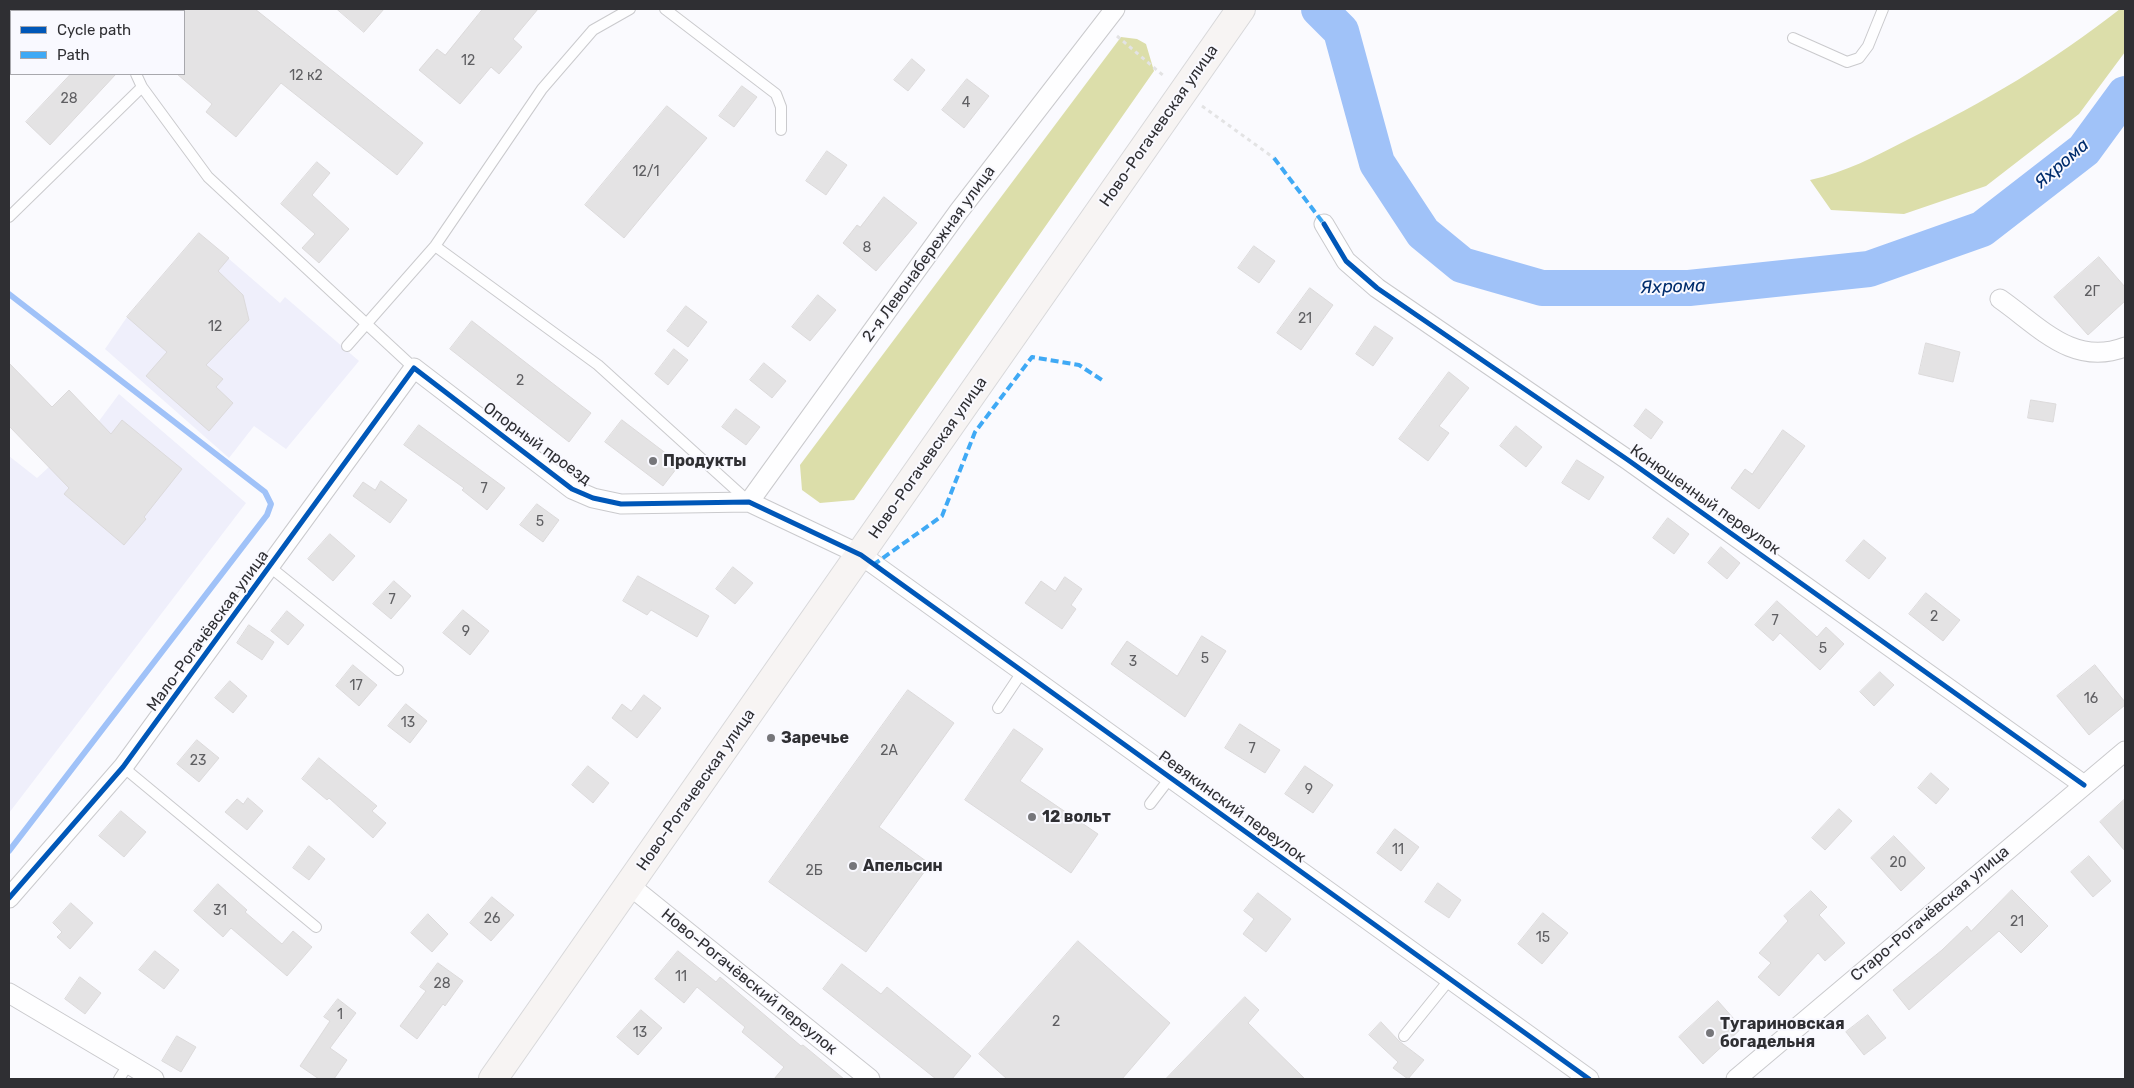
<!DOCTYPE html>
<html>
<head>
<meta charset="utf-8">
<style>
	body { margin:0 }
	#map { position:relative; width:2134px; height:1088px; overflow:hidden; background:#fafafe; font-family:Rubik,sans-serif }
	canvas { display:block }
	.frame { position:absolute; inset:0; border:10px solid #2f2f33; pointer-events:none }
	.legend { position:absolute; left:10px; top:10px; width:175px; height:65px; box-sizing:border-box; background:#f9f9ff; border:1px solid #a8a8ad; margin:0; padding:6px 9px; list-style:none; font-size:15px; color:#2f2f33 }
	.legend li { display:flex; align-items:center; gap:10px; height:25px }
	.legend b { width:25px; border:1px solid #a8a8ad }
</style>
</head>
<body>
<div id="map">
<canvas width="2134" height="1088"></canvas>
<div class="frame"></div>
<ul class="legend">
<li><b style="height:6px;background:#0057b8"></b>Cycle path</li>
<li><b style="height:6px;background:#3fa9f5"></b>Path</li>
</ul>
</div>
<script>
const ctx = document.querySelector('canvas').getContext('2d');
ctx.lineJoin = 'round';
function paint(path, color) {
  ctx.fillStyle = color;
  ctx.fill(path, 'evenodd');
}
function trace(path, color, width, dash) {
  ctx.strokeStyle = color;
  ctx.lineWidth = width;
  ctx.lineCap = dash ? 'butt' : 'round';
  ctx.setLineDash(dash || []);
  ctx.stroke(path);
}
function label(font, color, halo, rows, align = 'center') {
  ctx.font = font + ' Rubik,sans-serif';
  ctx.lineWidth = 4;
  ctx.setLineDash([]);
  ctx.textBaseline = 'middle';
  ctx.strokeStyle = halo;
  ctx.fillStyle = color;
  for (const [text, x, y, turn = 0] of rows) {
    ctx.save();
    ctx.translate(x, y);
    ctx.rotate((+turn || 0) * Math.PI / 180);
    ctx.textAlign = isNaN(turn) ? turn : align;
    if (halo) ctx.strokeText(text, 0, 0);
    ctx.fillText(text, 0, 0);
    ctx.restore();
  }
}
paint(new Path2D(`
	M 199,233 L 280,303 L 285,297 L 359,361 L 286,449 L 254,426 L 229,458 L 105,349 L 127,317 Z
	M 119,394 L 246,503 L 9,813 L 9,456 L 37,478 L 99,421 Z`), '#efeffb');
paint(new Path2D(`
	M 2120,9 L 2125,9 L 2125,52 L 2079,114 L 1986,186 L 1904,214 L 1831,210 L 1810,180 C 1846,172 1874,157 1907,140 C 1985,102 2052,62 2120,9 Z
	M 1121,37 L 1137,39 L 1146,44 L 1154,71 L 854,500 L 820,503 L 802,490 L 800,465 Z`), '#dcdeaa');
trace(new Path2D(`
	M 9,294 L 265,492 L 271,504 L 267,515 L 9,851`), '#a0c2f8', 6);
trace(new Path2D(`
	M 1319,9 L 1341,31 L 1377,163 L 1423,233 L 1462,265 L 1542,288 L 1689,288 L 1869,269 L 1982,229 L 2084,150 L 2125,94`), '#a0c2f8', 36);
const building = new Path2D(`
	M 184,9 L 255,9 L 423,143 L 397,175 L 281,83 L 236,137 L 206,112 L 212,104 L 177,74 L 184,74 Z
	M 337,9 L 384,9 L 364,32 Z
	M 483,9 L 538,9 L 513,39 L 522,47 L 499,74 L 491,67 L 460,104 L 419,70 L 437,49 L 445,55 Z
	M 912,59 L 925,70 L 908,91 L 894,80 Z
	M 71,74 L 116,74 L 50,145 L 26,122 Z
	M 967,79 L 989,96 L 964,128 L 942,110 Z
	M 742,86 L 757,97 L 734,127 L 719,116 Z
	M 667,106 L 707,138 L 624,238 L 585,205 Z
	M 827,151 L 847,165 L 826,195 L 806,181 Z
	M 317,162 L 330,173 L 312,195 L 349,229 L 319,263 L 302,248 L 315,234 L 281,204 Z
	M 884,197 L 917,223 L 876,271 L 843,243 L 857,225 L 860,227 Z
	M 199,233 L 229,258 L 218,271 L 243,295 L 249,320 L 206,365 L 223,379 L 216,387 L 233,403 L 209,431 L 146,376 L 167,352 L 127,317 Z
	M 1254,246 L 1275,261 L 1259,283 L 1238,268 Z
	M 2099,257 L 2125,287 L 2125,301 L 2088,335 L 2054,297 Z
	M 1310,288 L 1333,305 L 1301,350 L 1277,333 Z
	M 818,295 L 836,310 L 810,341 L 792,327 Z
	M 686,306 L 707,322 L 688,347 L 667,331 Z
	M 472,321 L 591,413 L 569,442 L 450,349 Z
	M 1375,326 L 1393,338 L 1373,366 L 1356,354 Z
	M 1926,343 L 1960,352 L 1953,382 L 1919,374 Z
	M 674,349 L 688,360 L 668,385 L 655,374 Z
	M 9,363 L 52,407 L 69,390 L 111,434 L 122,420 L 182,469 L 144,517 L 146,519 L 124,545 L 64,494 L 69,488 L 9,426 Z
	M 764,363 L 786,381 L 772,398 L 750,380 Z
	M 1449,372 L 1469,388 L 1439,426 L 1449,433 L 1428,461 L 1399,439 Z
	M 2031,400 L 2056,404 L 2053,422 L 2028,418 Z
	M 736,409 L 760,427 L 746,445 L 722,427 Z
	M 1646,409 L 1663,422 L 1651,439 L 1634,426 Z
	M 622,420 L 680,464 L 663,486 L 605,442 Z
	M 419,425 L 505,488 L 487,510 L 462,490 L 464,488 L 404,445 Z
	M 1516,426 L 1542,447 L 1526,467 L 1500,446 Z
	M 1783,430 L 1805,446 L 1759,509 L 1731,488 L 1745,469 L 1752,474 Z
	M 1577,460 L 1604,477 L 1589,500 L 1562,483 Z
	M 381,481 L 407,500 L 390,523 L 353,496 L 363,482 L 375,490 Z
	M 537,504 L 559,520 L 543,542 L 520,525 Z
	M 1668,518 L 1689,534 L 1674,554 L 1653,538 Z
	M 330,534 L 355,556 L 333,581 L 308,559 Z
	M 1864,540 L 1886,558 L 1869,579 L 1846,561 Z
	M 1721,547 L 1740,563 L 1727,579 L 1708,563 Z
	M 733,567 L 753,583 L 735,604 L 716,589 Z
	M 638,576 L 709,616 L 697,637 L 651,610 L 647,615 L 623,601 Z
	M 1065,577 L 1082,589 L 1071,605 L 1076,609 L 1062,629 L 1025,603 L 1041,581 L 1055,591 Z
	M 394,581 L 411,596 L 391,619 L 373,604 Z
	M 1926,593 L 1960,620 L 1943,641 L 1909,614 Z
	M 1777,601 L 1817,637 L 1826,627 L 1844,644 L 1820,670 L 1780,633 L 1773,641 L 1755,625 Z
	M 463,610 L 489,631 L 470,655 L 443,633 Z
	M 287,611 L 304,625 L 288,645 L 271,631 Z
	M 249,625 L 274,642 L 262,660 L 237,643 Z
	M 1202,636 L 1226,651 L 1185,717 L 1111,664 L 1127,641 L 1177,676 Z
	M 353,665 L 377,685 L 359,706 L 336,686 Z
	M 2095,665 L 2125,702 L 2125,705 L 2089,735 L 2057,696 Z
	M 1880,672 L 1894,685 L 1874,706 L 1860,692 Z
	M 230,681 L 247,696 L 233,713 L 215,698 Z
	M 908,690 L 954,723 L 879,827 L 930,864 L 866,952 L 769,882 Z
	M 644,695 L 661,708 L 637,738 L 612,718 L 622,704 L 631,711 Z
	M 406,704 L 427,721 L 410,743 L 388,726 Z
	M 1240,724 L 1280,750 L 1265,773 L 1225,748 Z
	M 1014,729 L 1043,749 L 1020,781 L 1098,834 L 1071,873 L 965,800 Z
	M 197,740 L 219,758 L 199,782 L 177,764 Z
	M 319,758 L 377,806 L 372,811 L 386,823 L 373,838 L 329,798 L 327,800 L 302,779 Z
	M 588,766 L 609,783 L 593,803 L 572,785 Z
	M 1305,766 L 1333,785 L 1313,813 L 1285,794 Z
	M 1931,773 L 1949,789 L 1936,804 L 1918,788 Z
	M 248,798 L 263,811 L 247,830 L 225,812 L 237,799 L 243,804 Z
	M 2125,799 L 2125,851 L 2100,822 Z
	M 1839,809 L 1852,821 L 1825,850 L 1812,838 Z
	M 121,811 L 146,832 L 124,857 L 99,836 Z
	M 1395,829 L 1419,847 L 1401,871 L 1377,853 Z
	M 1894,836 L 1925,868 L 1901,891 L 1871,858 Z
	M 309,846 L 325,859 L 309,880 L 293,868 Z
	M 2089,856 L 2111,881 L 2093,897 L 2071,872 Z
	M 1438,883 L 1461,900 L 1449,918 L 1425,902 Z
	M 218,884 L 247,910 L 245,912 L 282,944 L 293,931 L 312,947 L 287,976 L 231,928 L 223,937 L 194,911 Z
	M 2012,890 L 2048,926 L 2021,953 L 1999,931 L 1909,1010 L 1893,990 L 1942,950 L 1967,926 L 1971,931 Z
	M 1811,891 L 1827,907 L 1819,915 L 1845,943 L 1825,961 L 1818,953 L 1779,996 L 1758,977 L 1771,963 L 1759,953 L 1788,921 L 1784,916 Z
	M 1258,893 L 1291,919 L 1266,952 L 1243,934 L 1254,919 L 1244,911 Z
	M 492,897 L 514,915 L 491,941 L 470,923 Z
	M 71,903 L 93,923 L 70,949 L 57,937 L 62,932 L 53,923 Z
	M 1543,913 L 1568,933 L 1542,964 L 1518,944 Z
	M 428,914 L 448,934 L 432,952 L 411,933 Z
	M 1078,941 L 1170,1023 L 1122,1079 L 1007,1079 L 979,1054 Z
	M 155,951 L 179,970 L 164,989 L 139,970 Z
	M 678,951 L 716,982 L 720,977 L 801,1046 L 803,1045 L 844,1079 L 774,1079 L 784,1067 L 742,1032 L 745,1027 L 697,987 L 684,1003 L 655,979 Z
	M 438,963 L 463,981 L 445,1006 L 443,1004 L 417,1039 L 400,1026 L 426,991 L 420,987 Z
	M 842,964 L 881,994 L 887,987 L 971,1056 L 952,1079 L 936,1079 L 823,989 Z
	M 80,977 L 101,993 L 85,1014 L 65,999 Z
	M 1245,997 L 1259,1010 L 1248,1023 L 1305,1079 L 1166,1079 Z
	M 338,999 L 356,1013 L 330,1048 L 347,1060 L 334,1079 L 319,1079 L 300,1066 L 330,1021 L 324,1017 Z
	M 1718,1001 L 1742,1028 L 1703,1064 L 1679,1037 Z
	M 641,1010 L 662,1028 L 638,1055 L 617,1037 Z
	M 1868,1015 L 1886,1038 L 1864,1055 L 1846,1032 Z
	M 1381,1022 L 1399,1041 L 1424,1060 L 1408,1079 L 1393,1068 L 1398,1062 L 1369,1035 Z
	M 177,1036 L 196,1047 L 181,1072 L 162,1061 Z`);
paint(building, '#e4e3e4');
trace(building, '#dcdadb', 1);
const service = new Path2D(`
	M 665,9 L 776,94 L 781,107 L 781,130
	M 1793,38 L 1847,62 L 1859,58 L 1868,46 L 1883,9
	M 136,74 L 142,87 L 208,177 L 414,368
	M 9,217 L 142,87
	M 435,246 L 598,365 L 748,501
	M 347,346 L 435,246 L 542,89 L 593,30 L 630,9
	M 270,567 L 398,670
	M 998,708 L 1022,672
	M 123,767 L 316,927
	M 1150,804 L 1170,778
	M 1404,1036 L 1450,979
	M 119,1079 L 128,1065`);
const minor = new Path2D(`
	M 1324,224 L 1346,261 L 1377,288 L 1628,460 L 2084,785
	M 2000,299 C 2040,327 2073,367 2125,347
	M 749,502 L 959,211 L 1115,9
	M 629,885 L 870,1079
	M 9,898 L 123,767 L 414,368 L 572,489 L 593,498 L 621,504 L 749,502 L 861,555 L 1589,1079
	M 9,993 L 154,1079
	M 1736,1079 L 2125,751`);
const primary = new Path2D(`
	M 493,1079 L 1241,9`);
trace(service, '#cacacd', 12);
trace(minor, '#cacacd', 21);
trace(primary, '#d8d8da', 30);
trace(new Path2D(`
	M 1117,36 L 1165,77
	M 1202,106 L 1274,158`), '#e3e3e4', 3, [4, 4]);
trace(service, '#fefeff', 10);
trace(minor, '#fefeff', 19);
trace(primary, '#f7f4f3', 28);
trace(new Path2D(`
	M 1274,158 L 1324,224
	M 873,565 L 942,516 L 975,432 L 1032,357 L 1079,365 L 1105,382`), '#3fa9f5', 4, [8, 4]);
trace(new Path2D(`
	M 1324,224 L 1346,261 L 1377,288 L 1628,460 L 2084,785
	M 9,898 L 123,767 L 414,368 L 572,489 L 593,498 L 621,504 L 749,502 L 861,555 L 1589,1079`), '#0057b8', 5);
for (const [x, y, r, color] of [
	[653,461,5,"#76767a"],
	[771,738,5,"#76767a"],
	[1032,817,5,"#76767a"],
	[853,866,5,"#76767a"],
	[1710,1033,5,"#76767a"]
]) {
  const dot = new Path2D();
  dot.arc(x, y, r, 0, 2 * Math.PI);
  ctx.fillStyle = color;
  ctx.fill(dot);
  trace(dot, '#f9f9ff', 2);
}
label('14px', '#5f5f62', null, [
	["12",468,61],
	["12 к2",306,76],
	["28",69,99],
	["4",966,103],
	["12/1",646,172],
	["8",867,248],
	["2Г",2092,292],
	["21",1305,319],
	["12",215,327],
	["2",520,381],
	["7",484,489],
	["5",540,522],
	["7",392,600],
	["2",1934,617],
	["7",1775,621],
	["9",466,632],
	["5",1823,649],
	["5",1205,659],
	["3",1133,662],
	["17",356,686],
	["16",2091,699],
	["13",408,723],
	["7",1252,749],
	["2А",889,751],
	["23",198,761],
	["9",1309,790],
	["11",1398,850],
	["20",1898,863],
	["2Б",814,871],
	["31",220,911],
	["26",492,919],
	["21",2017,922],
	["15",1543,938],
	["11",681,977],
	["28",442,984],
	["1",340,1015],
	["2",1056,1022],
	["13",640,1033]
]);
label('16px', '#2f2f33', '#f9f9ff', [
	["Ново-Рогачевская улица",1159,126,-55],
	["2-я Левонабережная улица",929,254,-54],
	["Опорный проезд",537,444,36],
	["Ново-Рогачевская улица",928,458,-55],
	["Конюшенный переулок",1705,500,35],
	["Мало-Рогачёвская улица",208,631,-54],
	["Ново-Рогачевская улица",696,790,-55],
	["Ревякинский переулок",1232,807,36],
	["Старо-Рогачёвская улица",1930,914,-40],
	["Ново-Рогачёвский переулок",749,982,39]
]);
label('bold 16px', '#2f2f33', '#f9f9ff', [
	["Продукты",663,461],
	["Заречье",781,738],
	["12 вольт",1042,817],
	["Апельсин",863,866],
	["Тугариновская",1720,1024],
	["богадельня",1720,1042]
], 'left');
label('italic 18px', '#002d6d', '#f9f9ff', [
	["Яхрома",2062,164,-41],
	["Яхрома",1673,287,-2]
]);
</script>
</body>
</html>
